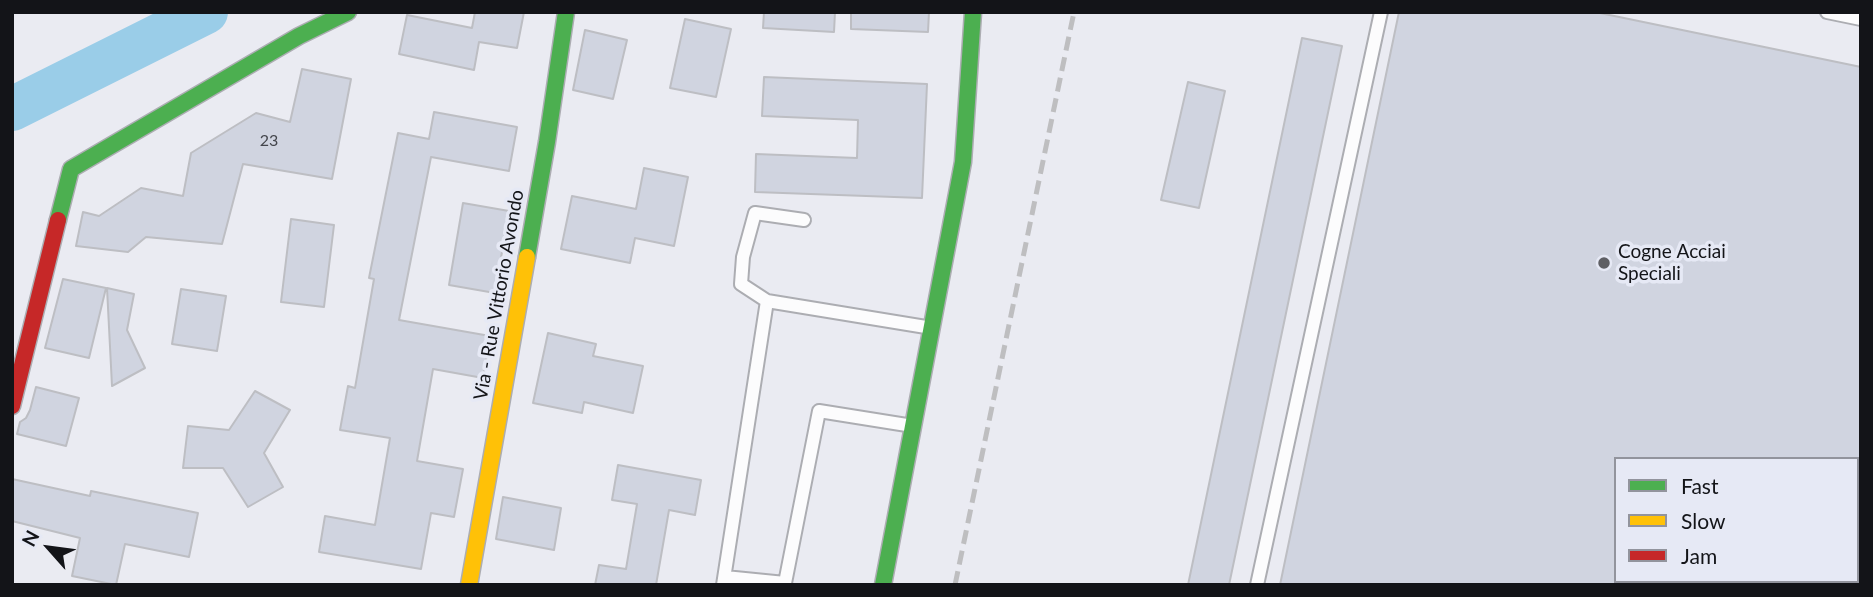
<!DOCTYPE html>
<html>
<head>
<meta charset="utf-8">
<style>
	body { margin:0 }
	#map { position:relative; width:1873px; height:597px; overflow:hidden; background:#eaebf2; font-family:Lato,sans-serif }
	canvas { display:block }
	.frame { position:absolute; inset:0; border:14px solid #131418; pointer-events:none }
	.legend { position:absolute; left:1614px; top:457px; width:245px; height:126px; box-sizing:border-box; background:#e6e9f5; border:2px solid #92949d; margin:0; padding:9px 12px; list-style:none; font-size:21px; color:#131418 }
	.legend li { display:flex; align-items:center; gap:14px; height:35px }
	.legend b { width:35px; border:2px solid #92949d }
	.north { position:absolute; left:14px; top:513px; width:70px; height:70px; -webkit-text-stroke:5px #e6e9f5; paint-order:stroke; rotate:298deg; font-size:19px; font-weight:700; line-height:28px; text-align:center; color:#131418 }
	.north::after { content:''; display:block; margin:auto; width:24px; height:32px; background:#131418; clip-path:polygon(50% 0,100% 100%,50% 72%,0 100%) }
</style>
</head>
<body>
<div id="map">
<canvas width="1873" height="597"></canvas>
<div class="frame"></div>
<ul class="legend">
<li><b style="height:9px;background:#4caf50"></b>Fast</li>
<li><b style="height:9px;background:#ffc107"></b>Slow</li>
<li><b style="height:9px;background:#c62828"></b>Jam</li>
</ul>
<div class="north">N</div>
</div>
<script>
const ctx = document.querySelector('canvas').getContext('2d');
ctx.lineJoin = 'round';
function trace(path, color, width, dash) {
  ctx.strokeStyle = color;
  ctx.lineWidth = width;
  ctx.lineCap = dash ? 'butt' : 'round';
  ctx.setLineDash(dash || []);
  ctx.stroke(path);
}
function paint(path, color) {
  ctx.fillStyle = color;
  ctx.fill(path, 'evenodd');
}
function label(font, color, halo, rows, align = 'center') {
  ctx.font = font + ' Lato,sans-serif';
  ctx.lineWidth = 7;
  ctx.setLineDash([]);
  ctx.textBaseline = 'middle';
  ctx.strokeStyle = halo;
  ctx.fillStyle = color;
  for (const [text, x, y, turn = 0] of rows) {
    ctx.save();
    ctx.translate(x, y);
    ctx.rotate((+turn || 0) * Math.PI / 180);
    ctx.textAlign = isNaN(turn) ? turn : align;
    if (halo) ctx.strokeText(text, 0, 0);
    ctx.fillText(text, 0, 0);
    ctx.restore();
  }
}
trace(new Path2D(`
	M 12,109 L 206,12`), '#9acde8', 44);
const building = new Path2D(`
	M 475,12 L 524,12 L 517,48 L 479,42 L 474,70 L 399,54 L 407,15 L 472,28 Z
	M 764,12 L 835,12 L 834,32 L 763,28 Z
	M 851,12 L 929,12 L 928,32 L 851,29 Z
	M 1399,12 L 1595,12 L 1861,67 L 1861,459 L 1616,459 L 1616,585 L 1280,585 Z
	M 685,19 L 731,29 L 716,97 L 670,88 Z
	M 585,30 L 627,40 L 613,99 L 573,90 Z
	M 1302,38 L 1342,46 L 1229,585 L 1188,585 Z
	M 302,69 L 351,79 L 332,179 L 243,164 L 222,244 L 146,237 L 128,252 L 76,246 L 83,212 L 99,216 L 141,188 L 183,196 L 191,153 L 256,113 L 290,122 Z
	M 764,77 L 927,84 L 922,198 L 755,192 L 756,154 L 857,158 L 858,120 L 762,116 Z
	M 1188,82 L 1225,91 L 1199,208 L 1161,200 Z
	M 434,112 L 517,127 L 509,171 L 431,157 L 399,320 L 490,336 L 483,378 L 433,369 L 417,461 L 463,469 L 454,517 L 431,513 L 421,569 L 319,552 L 325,516 L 375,525 L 390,438 L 340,430 L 348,386 L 355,388 L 374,279 L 369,278 L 398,133 L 429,139 Z
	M 644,168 L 688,177 L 674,246 L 635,238 L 630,263 L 561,249 L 572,196 L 636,209 Z
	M 463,203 L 509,211 L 495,293 L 449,285 Z
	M 291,219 L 334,225 L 324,307 L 281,302 Z
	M 63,279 L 106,288 L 89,358 L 45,348 Z
	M 107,288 L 134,294 L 127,330 L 145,368 L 112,386 Z
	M 181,289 L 226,296 L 217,351 L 172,344 Z
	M 548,333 L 596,344 L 593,356 L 643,366 L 633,413 L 584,402 L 582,413 L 533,403 Z
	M 36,387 L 79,398 L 66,446 L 17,434 L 20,422 L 26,418 L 30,410 Z
	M 255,391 L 290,410 L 264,453 L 283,487 L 248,507 L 223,468 L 183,468 L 188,426 L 229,430 Z
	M 618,465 L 701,480 L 695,515 L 669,510 L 656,585 L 595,585 L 599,565 L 626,569 L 637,504 L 612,500 Z
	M 12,479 L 90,496 L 91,491 L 198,513 L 189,557 L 125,544 L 116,585 L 72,576 L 80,538 L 12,521 Z
	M 503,497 L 561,508 L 554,550 L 496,539 Z`);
paint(building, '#d0d4e0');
trace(building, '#bdbec3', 2);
const lane = new Path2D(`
	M 1827,12 L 1861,19
	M 767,301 L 741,284 L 743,257 L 755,213 L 804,220
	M 725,577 L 785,583 L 819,411 L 913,426
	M 723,585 L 767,301 L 932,328
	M 1257,585 L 1381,12`);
const fast = new Path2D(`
	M 58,220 L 71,169 L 299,36 L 348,12
	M 527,257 L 547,142 L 566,12
	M 883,585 L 963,162 L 973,12`);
const slow = new Path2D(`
	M 469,585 L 527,257`);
const jam = new Path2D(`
	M 12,406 L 58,220`);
trace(lane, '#acadb2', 16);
trace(fast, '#acadb2', 19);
trace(slow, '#acadb2', 19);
trace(jam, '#acadb2', 19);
trace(lane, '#fcfcfd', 12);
trace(fast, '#4caf50', 16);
trace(slow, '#ffc107', 16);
trace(jam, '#c62828', 16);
trace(new Path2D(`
	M 955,585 L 1074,12`), '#bebec0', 5, [14, 7]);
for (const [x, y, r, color] of [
	[1604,263,7,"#5e5f64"]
]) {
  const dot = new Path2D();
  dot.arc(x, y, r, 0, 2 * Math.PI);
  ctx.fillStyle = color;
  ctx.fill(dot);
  trace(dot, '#e6e9f5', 2.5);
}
label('16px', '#44464c', null, [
	["23",269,141]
]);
label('19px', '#131418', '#e6e9f5', [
	["Cogne Acciai",1618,252],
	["Speciali",1618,274]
], 'left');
label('19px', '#131418', '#e6e9f5', [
	["Via - Rue Vittorio Avondo",499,295,-80]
]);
</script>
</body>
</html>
